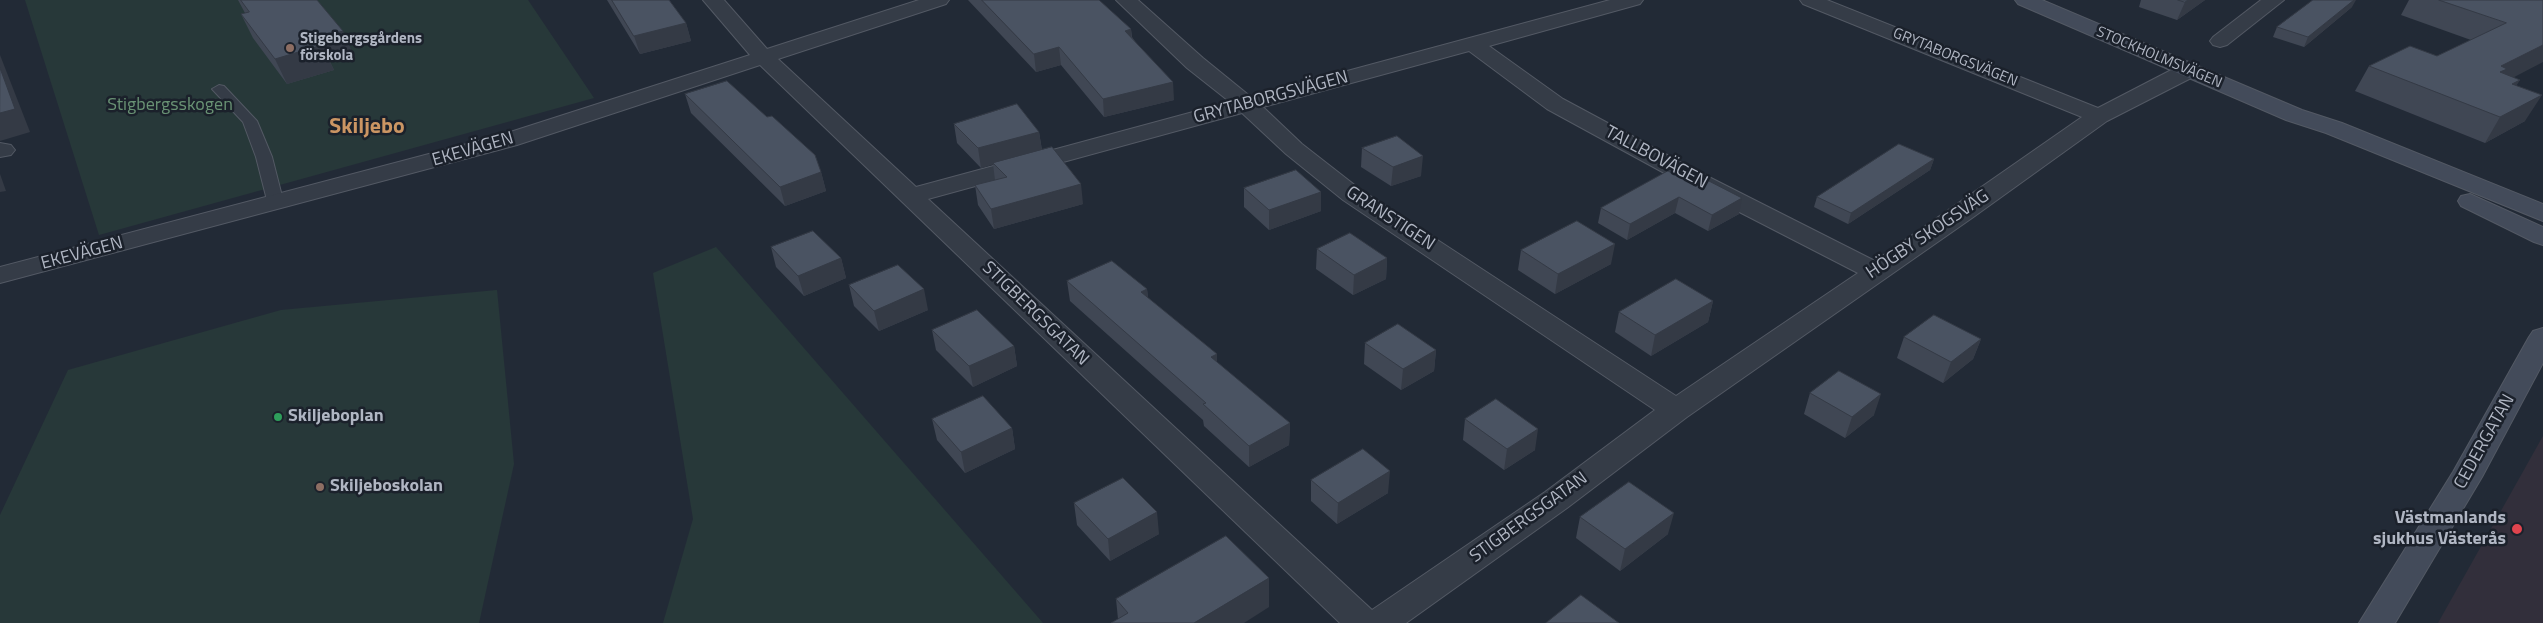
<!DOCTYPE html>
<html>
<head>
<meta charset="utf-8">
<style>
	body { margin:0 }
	canvas { display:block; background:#222a36 }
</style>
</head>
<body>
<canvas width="2543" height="623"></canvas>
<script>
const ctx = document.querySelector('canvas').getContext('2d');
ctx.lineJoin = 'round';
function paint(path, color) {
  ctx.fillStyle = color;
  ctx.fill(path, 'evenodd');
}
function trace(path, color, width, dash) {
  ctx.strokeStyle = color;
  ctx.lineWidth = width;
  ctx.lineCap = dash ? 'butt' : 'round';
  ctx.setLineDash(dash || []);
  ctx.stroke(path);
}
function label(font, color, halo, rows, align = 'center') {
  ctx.font = font + ' "Titillium Web",sans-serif';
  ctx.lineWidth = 5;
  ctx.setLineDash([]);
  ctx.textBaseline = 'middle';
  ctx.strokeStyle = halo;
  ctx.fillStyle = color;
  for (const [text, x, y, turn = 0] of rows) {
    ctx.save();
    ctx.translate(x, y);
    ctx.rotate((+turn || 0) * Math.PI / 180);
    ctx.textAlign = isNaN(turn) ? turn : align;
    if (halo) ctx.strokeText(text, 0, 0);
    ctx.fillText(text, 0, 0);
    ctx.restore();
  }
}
paint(new Path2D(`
	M 2543,436 L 2543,623 L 2438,623 Z`), '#322f3b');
paint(new Path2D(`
	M 25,0 L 528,0 L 594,98 L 99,235 Z
	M 716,247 L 1043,623 L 663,623 L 693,519 L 653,273 Z
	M 497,290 L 514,464 L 479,623 L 0,623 L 0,515 L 68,370 L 281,310 Z`), '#273839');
const lane = new Path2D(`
	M 219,85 L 224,86 L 257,121 L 272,157 L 284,204 L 282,207 L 270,207 L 268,204 L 256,157 L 243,122 L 212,89 Z`);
const street = new Path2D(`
	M 703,0 L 724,0 L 767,49 L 919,0 L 949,0 L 946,4 L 778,59 L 916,187 L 1230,102 L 1187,68 L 1116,0 L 1138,0 L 1203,58 L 1251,97 L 1610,0 L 1643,0 L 1640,4 L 1489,46 L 1563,99 L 1697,171 L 1875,261 L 2082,117 L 1803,4 L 1800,0 L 1827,0 L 2098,108 L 2179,66 L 2187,65 L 2195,66 L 2198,71 L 2195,76 L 2107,121 L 1972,218 L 1687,417 L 1567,508 L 1406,623 L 1340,623 L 760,65 L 517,145 L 0,283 L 0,267 L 501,135 L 750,55 ZM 1469,51 L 1547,109 L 1679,181 L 1858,273 L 1676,396 L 1361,190 L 1302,144 L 1263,107 ZM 1242,113 L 1286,154 L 1343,200 L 1655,410 L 1545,492 L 1372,610 L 928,199 Z
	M 2261,0 L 2284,0 L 2227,45 L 2220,47 L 2213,45 L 2210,41 L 2213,37 Z
	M 0,143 L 11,145 L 15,150 L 11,155 L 0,157 Z`);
const secondary = new Path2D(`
	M 2015,0 L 2042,0 L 2302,110 L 2342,123 L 2543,204 L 2543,221 L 2326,133 L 2286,120 L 2018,4 Z
	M 2470,194 L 2543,227 L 2543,245 L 2534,242 L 2461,206 L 2458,201 L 2461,196 Z
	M 2543,328 L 2543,363 L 2482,477 L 2395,623 L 2359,623 L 2453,472 L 2529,337 L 2533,331 Z`);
trace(lane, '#535964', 2);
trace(street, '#535964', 2);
trace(secondary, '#535964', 2);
paint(lane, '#353c47');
paint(street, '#353c47');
paint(secondary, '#434b5a');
paint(new Path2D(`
	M 238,0 L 317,0 L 354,56 L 330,62 L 334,70 L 287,84 L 253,38 L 241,14 L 245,13 Z
	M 607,0 L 669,0 L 686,23 L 691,41 L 640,54 Z
	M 968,0 L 1099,0 L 1131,29 L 1132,37 L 1174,100 L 1104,117 L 1061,65 L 1036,72 Z
	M 2141,0 L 2205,0 L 2177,20 L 2139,7 Z
	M 2409,0 L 2543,0 L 2513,77 L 2516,86 L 2525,121 L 2485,143 L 2355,91 L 2369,66 L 2437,56 L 2471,40 L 2401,15 Z
	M 2352,7 L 2304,47 L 2273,37 L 2277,27 Z
	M 685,94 L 821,172 L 826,191 L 785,206 L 691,113 Z
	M 954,124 L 1039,132 L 1042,150 L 1083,204 L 994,229 L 978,205 L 975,185 L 995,180 L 993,164 L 981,168 L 957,143 Z
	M 1362,148 L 1421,176 L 1391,186 L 1361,167 Z
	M 1934,159 L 1930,170 L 1848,224 L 1814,207 L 1817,197 Z
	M 1668,171 L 1739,214 L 1708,231 L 1675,213 L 1627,240 L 1598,223 L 1601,208 Z
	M 1244,188 L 1321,211 L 1269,230 L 1244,207 Z
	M 771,247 L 841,258 L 846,278 L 804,296 L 776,267 Z
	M 1317,249 L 1387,258 L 1386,279 L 1353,295 L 1316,269 Z
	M 1521,250 L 1611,264 L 1555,294 L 1518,270 Z
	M 1067,281 L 1147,289 L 1148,298 L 1217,354 L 1217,363 L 1290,423 L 1289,445 L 1249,467 L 1204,426 L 1203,420 L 1070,301 Z
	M 849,285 L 928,310 L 879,331 L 854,306 Z
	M 1713,301 L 1708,322 L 1651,356 L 1615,332 L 1619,312 Z
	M 932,330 L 1014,346 L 1017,366 L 973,387 L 936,350 Z
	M 1904,337 L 1981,339 L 1973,359 L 1943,383 L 1897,358 Z
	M 1365,343 L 1436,350 L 1434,371 L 1401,390 L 1364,364 Z
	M 1810,393 L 1874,415 L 1845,438 L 1804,414 Z
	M 932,419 L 1012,428 L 1015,449 L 965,473 L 937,440 Z
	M 1465,419 L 1535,450 L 1504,470 L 1463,440 Z
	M 1311,480 L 1388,493 L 1337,524 L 1311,501 Z
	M 1074,503 L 1159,534 L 1110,561 L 1077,525 Z
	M 1580,517 L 1668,534 L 1620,571 L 1576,538 Z
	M 1116,599 L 1269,607 L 1118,619 Z`), '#404754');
paint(new Path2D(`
	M 2188,0 L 2205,0 L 2177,20 L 2185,2 Z
	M 2354,0 L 2356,0 L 2352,7 L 2304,47 L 2308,37 Z
	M 686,23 L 691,41 L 640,54 L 634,36 Z
	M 1131,29 L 1132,47 L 1125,31 Z
	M 343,31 L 354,56 L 330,62 L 334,70 L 287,84 L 275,59 L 317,38 Z
	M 2543,43 L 2543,62 L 2497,86 L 2501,66 Z
	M 1059,47 L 1061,65 L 1036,72 L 1034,54 Z
	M 0,55 L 30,132 L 0,141 Z
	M 2520,80 L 2504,105 L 2512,84 Z
	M 1173,82 L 1174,100 L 1104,117 L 1103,99 Z
	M 2542,95 L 2525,121 L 2485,143 L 2500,117 Z
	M 1039,132 L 1042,151 L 981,168 L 978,148 Z
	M 1423,156 L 1421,176 L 1391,186 L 1393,167 Z
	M 1934,159 L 1930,170 L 1848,224 L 1851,213 Z
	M 821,172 L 826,191 L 785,206 L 780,187 Z
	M 0,174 L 6,191 L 0,192 Z
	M 1081,184 L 1083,204 L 994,229 L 991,209 Z
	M 1321,192 L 1321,211 L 1269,230 L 1269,210 Z
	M 1679,197 L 1675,213 L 1627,240 L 1630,224 Z
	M 1742,198 L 1739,214 L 1708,231 L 1712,215 Z
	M 1615,244 L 1611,264 L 1555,294 L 1558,274 Z
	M 841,258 L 846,278 L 804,296 L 798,276 Z
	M 1387,258 L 1386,279 L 1353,295 L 1354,275 Z
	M 924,289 L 928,310 L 879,331 L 874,311 Z
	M 1147,289 L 1149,309 L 1141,292 Z
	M 1713,301 L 1708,322 L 1651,356 L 1655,335 Z
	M 1981,339 L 1973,359 L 1943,383 L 1951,362 Z
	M 1014,346 L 1017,366 L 973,387 L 969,366 Z
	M 1436,350 L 1434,371 L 1401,390 L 1403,369 Z
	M 1217,354 L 1217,375 L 1211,357 Z
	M 1881,394 L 1874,415 L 1845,438 L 1852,417 Z
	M 1290,423 L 1289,445 L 1249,467 L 1249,446 Z
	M 1012,428 L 1015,449 L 965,473 L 961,452 Z
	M 1538,429 L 1535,450 L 1504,470 L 1507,449 Z
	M 1390,471 L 1388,493 L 1337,524 L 1338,503 Z
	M 1157,512 L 1159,534 L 1110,561 L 1108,539 Z
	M 1674,513 L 1668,534 L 1620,571 L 1625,549 Z
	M 1269,578 L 1269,607 L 1244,623 L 1194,623 Z`), '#343a45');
const building = new Path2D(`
	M 241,0 L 317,0 L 343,31 L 317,38 L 322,45 L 275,59 L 241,14 L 249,12 Z
	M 612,0 L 669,0 L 686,23 L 634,36 Z
	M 982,0 L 1099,0 L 1131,29 L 1125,31 L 1173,82 L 1103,99 L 1059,47 L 1034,54 Z
	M 2178,0 L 2188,0 L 2185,2 Z
	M 2313,0 L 2354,0 L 2308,37 L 2277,27 Z
	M 2439,0 L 2543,0 L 2543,45 L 2501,66 L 2507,69 L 2500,72 L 2520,80 L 2512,84 L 2542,95 L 2500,117 L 2369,66 L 2410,46 L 2437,56 L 2506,23 Z
	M 0,68 L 15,109 L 0,113 Z
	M 727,81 L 767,117 L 772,116 L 815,155 L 821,172 L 780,187 L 685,94 Z
	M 1017,104 L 1039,132 L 978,148 L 954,124 Z
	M 1397,136 L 1423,156 L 1393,167 L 1362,148 Z
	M 1899,144 L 1934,159 L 1851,213 L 1817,197 Z
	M 1052,147 L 1081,184 L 991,209 L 975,185 L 1007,177 L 993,163 Z
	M 1296,170 L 1321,192 L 1269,210 L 1244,188 Z
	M 1668,171 L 1695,185 L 1705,179 L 1742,198 L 1712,215 L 1679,197 L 1630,224 L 1601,208 Z
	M 1577,221 L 1615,244 L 1558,274 L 1521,250 Z
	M 813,231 L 841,258 L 798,276 L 771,247 Z
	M 1350,233 L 1387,258 L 1354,275 L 1317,249 Z
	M 1112,261 L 1147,289 L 1141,292 L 1217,354 L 1211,357 L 1290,423 L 1249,446 L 1203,404 L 1206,403 L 1067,281 Z
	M 898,265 L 924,289 L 874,311 L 849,285 Z
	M 1676,279 L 1713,301 L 1655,335 L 1619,312 Z
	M 977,310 L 1014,346 L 969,366 L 932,330 Z
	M 1934,315 L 1981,339 L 1951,362 L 1904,337 Z
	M 1398,324 L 1436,350 L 1403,369 L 1365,343 Z
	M 1839,371 L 1881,394 L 1852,417 L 1810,393 Z
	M 983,396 L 1012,428 L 961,452 L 932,419 Z
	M 1496,399 L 1538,429 L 1507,449 L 1465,419 Z
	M 1363,449 L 1390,471 L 1338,503 L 1311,480 Z
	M 1123,478 L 1157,512 L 1108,539 L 1074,503 Z
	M 1629,482 L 1674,513 L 1625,549 L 1580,517 Z
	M 1226,536 L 1269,578 L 1194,623 L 1111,623 L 1128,613 L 1116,599 Z
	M 1581,595 L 1619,623 L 1546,623 Z`);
paint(building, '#4a5362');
trace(building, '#343a45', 1);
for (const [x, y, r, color] of [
	[290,48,5,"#8d6e63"],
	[278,417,5,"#2e9e5b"],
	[320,487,5,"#8d6e63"],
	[2517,529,6,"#e0444e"]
]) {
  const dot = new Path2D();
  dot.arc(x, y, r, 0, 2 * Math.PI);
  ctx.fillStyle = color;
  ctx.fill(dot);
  trace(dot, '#1b212b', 2);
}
label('bold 15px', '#b0b6c3', '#1b212b', [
	["Stigebergsgårdens",300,39],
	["förskola",300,56]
], 'left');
label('15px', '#b0b6c3', '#1b212b', [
	["GRYTABORGSVÄGEN",1955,58,22],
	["STOCKHOLMSVÄGEN",2159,58,23]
]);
label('18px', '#b0b6c3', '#1b212b', [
	["GRYTABORGSVÄGEN",1271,98,-15],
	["EKEVÄGEN",473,150,-16],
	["TALLBOVÄGEN",1656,158,28],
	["GRANSTIGEN",1390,219,33],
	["HÖGBY SKOGSVÄG",1928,235,-34],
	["EKEVÄGEN",82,254,-15],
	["STIGBERGSGATAN",1035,314,44],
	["CEDERGATAN",2485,442,-61],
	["STIGBERGSGATAN",1529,518,-36]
]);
label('18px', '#699274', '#1b212b', [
	["Stigbergsskogen",170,106]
]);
label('bold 18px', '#b0b6c3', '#1b212b', [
	["Skiljeboplan",288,417],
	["Skiljeboskolan",330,487],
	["Västmanlands",2506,519,"right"],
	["sjukhus Västerås",2506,540,"right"]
], 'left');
label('bold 22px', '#cb9563', '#1b212b', [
	["Skiljebo",367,128]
]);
</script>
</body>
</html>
